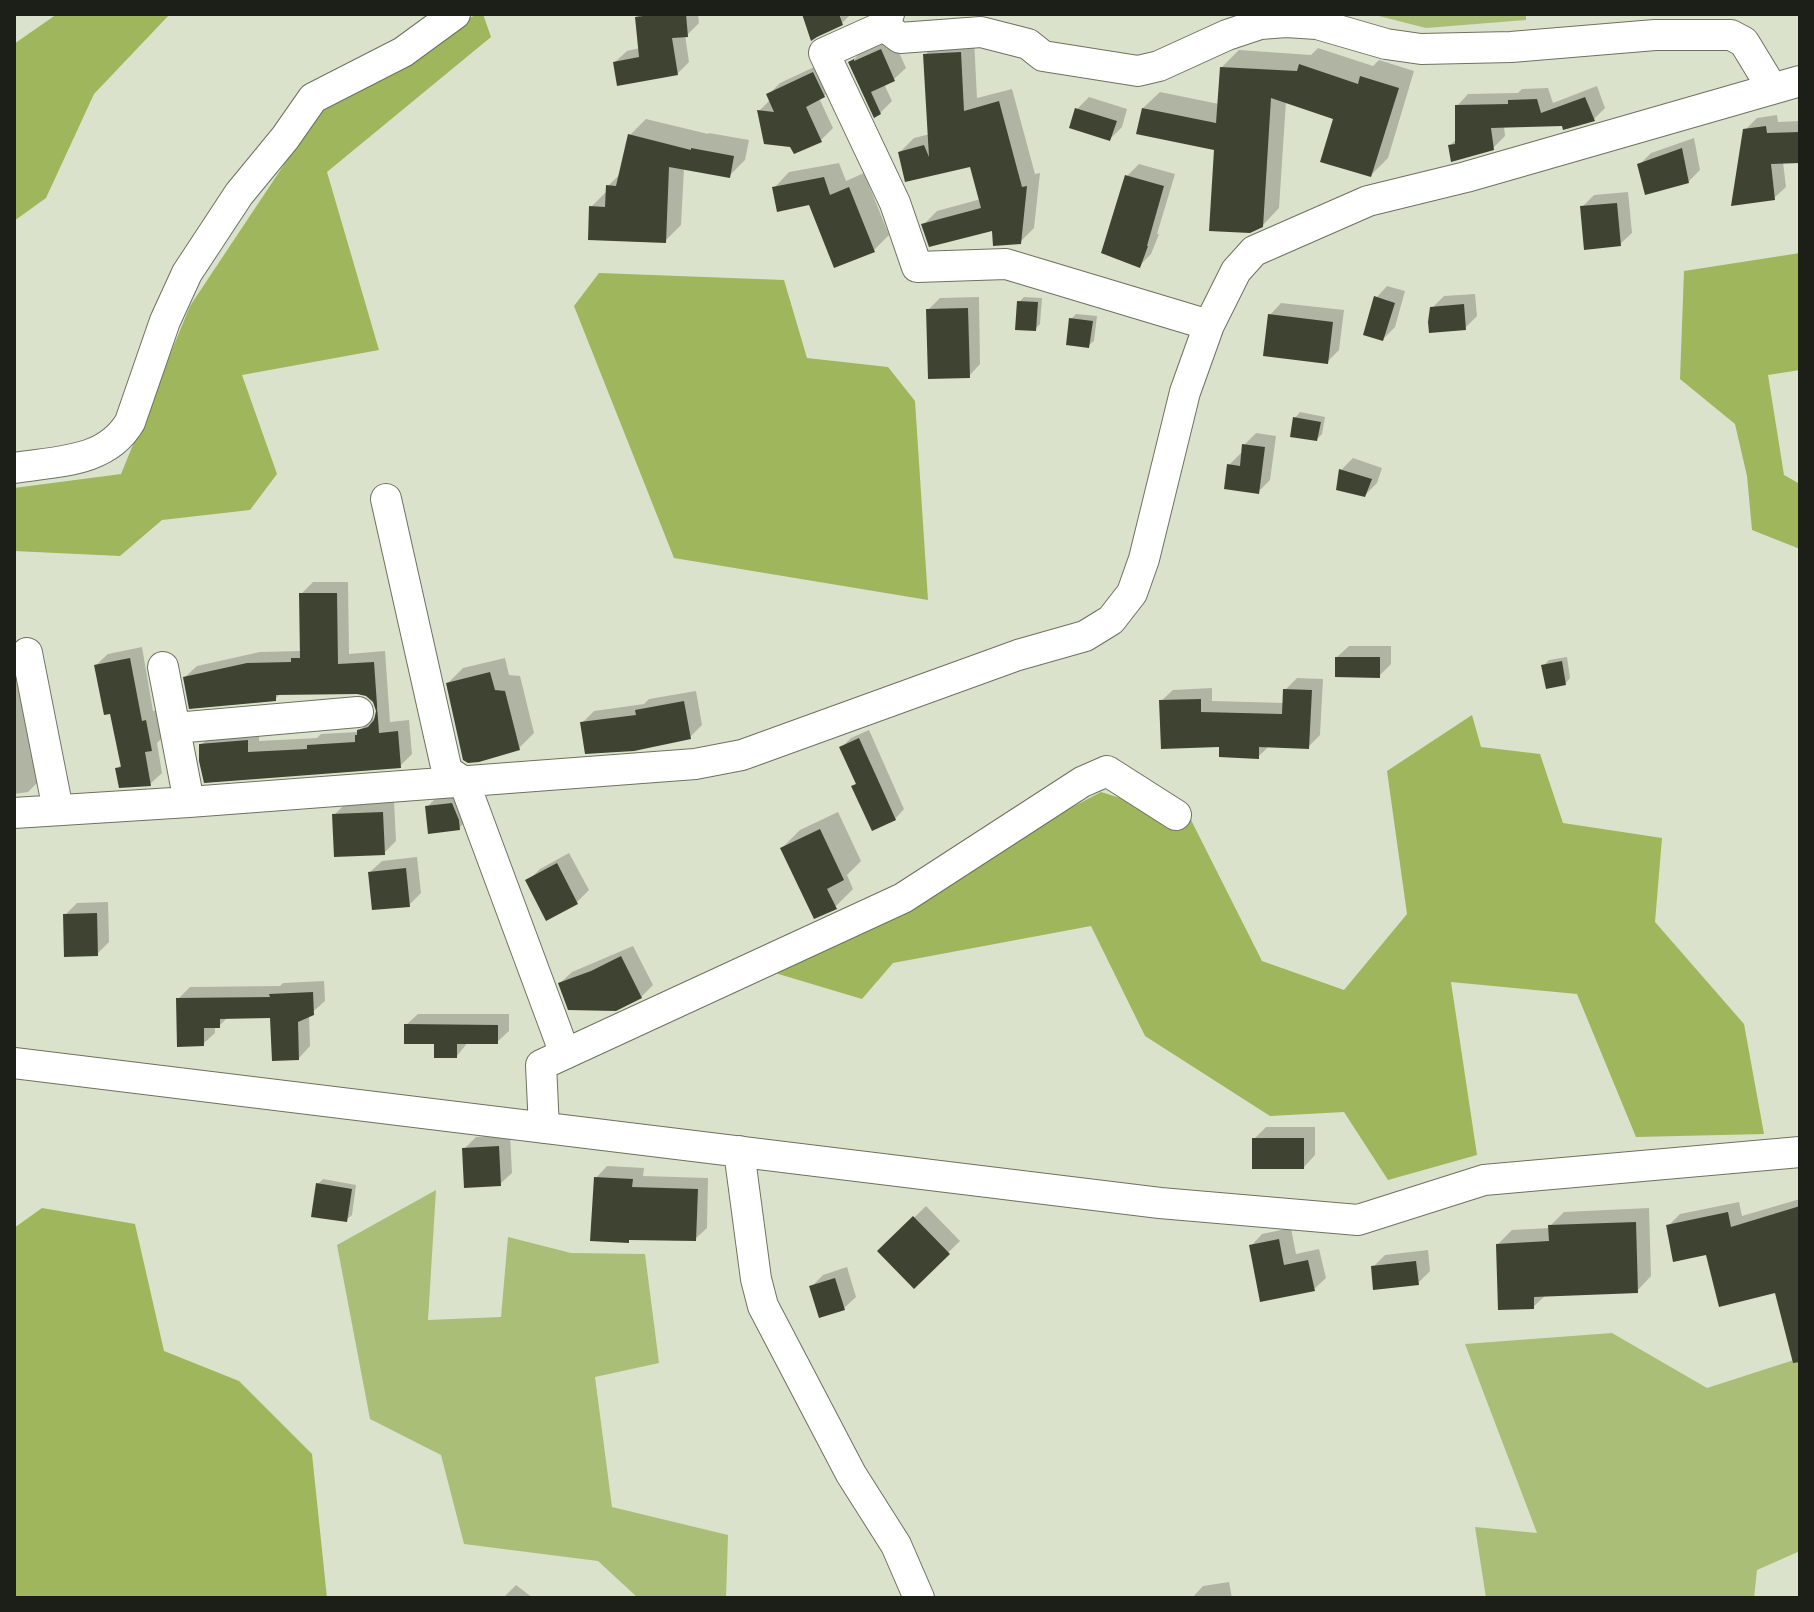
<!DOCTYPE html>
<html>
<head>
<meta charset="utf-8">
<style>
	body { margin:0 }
	#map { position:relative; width:1814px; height:1612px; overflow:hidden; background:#dbe2cc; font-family:"Exo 2",sans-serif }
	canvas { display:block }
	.frame { position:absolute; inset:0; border:16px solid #1c1f17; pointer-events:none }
</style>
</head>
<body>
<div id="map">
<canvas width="1814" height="1612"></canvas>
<div class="frame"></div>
</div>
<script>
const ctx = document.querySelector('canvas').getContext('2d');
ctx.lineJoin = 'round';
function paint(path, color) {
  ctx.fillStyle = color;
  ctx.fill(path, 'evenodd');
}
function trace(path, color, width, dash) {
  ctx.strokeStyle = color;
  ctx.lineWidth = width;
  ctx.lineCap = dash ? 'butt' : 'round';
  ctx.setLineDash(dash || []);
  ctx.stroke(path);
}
paint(new Path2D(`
	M 1371,14 L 1526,14 L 1526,20 L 1426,28 Z
	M 436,1190 L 428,1320 L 501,1317 L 508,1237 L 571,1253 L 645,1254 L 659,1363 L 595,1377 L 612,1507 L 728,1535 L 726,1598 L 638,1598 L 598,1561 L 464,1544 L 441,1455 L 370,1419 L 337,1245 Z
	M 1612,1333 L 1707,1388 L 1800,1358 L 1800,1551 L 1757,1570 L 1754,1598 L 1486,1598 L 1475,1527 L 1537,1533 L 1465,1344 Z`), '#aabe78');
paint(new Path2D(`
	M 57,14 L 170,14 L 94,94 L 46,198 L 14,221 L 14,44 Z
	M 477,14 L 483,14 L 491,37 L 327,172 L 379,350 L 242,375 L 277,474 L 250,510 L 162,520 L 120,556 L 14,551 L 14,488 L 121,474 L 190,306 L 327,100 Z
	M 1800,253 L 1800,370 L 1768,375 L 1784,475 L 1800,484 L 1800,549 L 1752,530 L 1747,476 L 1735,424 L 1680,379 L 1684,271 Z
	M 599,273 L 784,280 L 807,358 L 888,367 L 915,401 L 928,600 L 674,558 L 574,306 Z
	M 1472,715 L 1481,747 L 1540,754 L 1563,823 L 1662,838 L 1655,922 L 1744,1024 L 1764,1134 L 1636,1137 L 1577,994 L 1451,982 L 1477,1155 L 1388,1180 L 1344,1112 L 1270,1116 L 1145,1036 L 1091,926 L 893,963 L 862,999 L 765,970 L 1101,792 L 1191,820 L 1262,961 L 1344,990 L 1407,914 L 1387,771 Z
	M 42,1208 L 135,1224 L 164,1351 L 239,1381 L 312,1454 L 327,1598 L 14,1598 L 14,1228 Z`), '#9fb65c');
paint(new Path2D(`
	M 640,14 L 698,14 L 699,23 L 687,35 L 685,35 L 689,62 L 677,74 L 615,62 L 627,51 L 640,48 L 637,17 Z
	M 804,14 L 851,14 L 842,23 Z
	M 893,39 L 906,68 L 894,79 L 884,84 L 892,101 L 880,113 L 851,62 L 862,51 L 866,49 L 866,51 Z
	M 974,39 L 977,98 L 1012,89 L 1035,174 L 1040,173 L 1034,228 L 1020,242 L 994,228 L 924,224 L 937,211 L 981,199 L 972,165 L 900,152 L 914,138 L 930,134 L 925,55 L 939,41 Z
	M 1318,48 L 1373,66 L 1379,60 L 1414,71 L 1388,158 L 1371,175 L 1336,118 L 1286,101 L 1279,208 L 1262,226 L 1217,148 L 1143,108 L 1160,92 L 1219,104 L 1222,67 L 1239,50 L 1311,55 Z
	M 825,62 L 836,84 L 824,96 L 819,98 L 833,128 L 821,140 L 759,111 L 770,100 L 768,95 L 780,83 Z
	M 1597,86 L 1605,108 L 1593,120 L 1563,124 L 1504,126 L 1505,136 L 1493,148 L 1450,145 L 1457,139 L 1457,106 L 1468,94 L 1518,93 L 1522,89 L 1548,88 L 1553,103 Z
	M 1089,97 L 1127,109 L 1122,127 L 1110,139 L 1077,109 Z
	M 1777,115 L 1778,122 L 1800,121 L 1800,161 L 1783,162 L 1786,187 L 1774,198 L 1745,130 L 1757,118 Z
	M 646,119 L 708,134 L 709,133 L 749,140 L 745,160 L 729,176 L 684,168 L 681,225 L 665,241 L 591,207 L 608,190 L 608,186 L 621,173 L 630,135 Z
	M 1694,138 L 1700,170 L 1688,182 L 1639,165 L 1651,153 Z
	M 839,163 L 846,181 L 864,173 L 889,235 L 874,250 L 810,203 L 774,188 L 789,172 Z
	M 1139,164 L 1175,174 L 1157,234 L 1159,234 L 1151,254 L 1139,266 L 1127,176 Z
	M 1628,192 L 1632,233 L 1620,244 L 1582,207 L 1594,195 Z
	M 1387,286 L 1405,291 L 1395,327 L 1383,339 L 1376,298 Z
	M 1475,294 L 1477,316 L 1465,328 L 1432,308 L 1444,296 Z
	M 979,297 L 980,364 L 969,376 L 928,310 L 940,298 Z
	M 1024,297 L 1042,298 L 1040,324 L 1035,329 L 1019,302 Z
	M 1281,303 L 1344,310 L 1339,350 L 1327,362 L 1270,315 Z
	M 1076,314 L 1097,316 L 1094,341 L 1088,346 L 1071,319 Z
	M 1300,412 L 1325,417 L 1322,434 L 1317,439 L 1295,418 Z
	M 1256,433 L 1276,436 L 1270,480 L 1258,492 L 1229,465 L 1241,453 L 1243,454 L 1244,445 Z
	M 1353,458 L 1382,468 L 1377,483 L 1365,495 L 1341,470 Z
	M 313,582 L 348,582 L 349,654 L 385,651 L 390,722 L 409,720 L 412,754 L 400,766 L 205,781 L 201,745 L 213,733 L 259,729 L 259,741 L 317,738 L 321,734 L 358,732 L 371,719 L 377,717 L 378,709 L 374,700 L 367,694 L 357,692 L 281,693 L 275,699 L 185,677 L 197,666 L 260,652 L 302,651 L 301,594 Z
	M 1349,646 L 1391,646 L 1391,664 L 1379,676 L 1337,657 Z
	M 142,647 L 153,711 L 158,710 L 163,737 L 157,743 L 162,773 L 150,784 L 117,769 L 123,763 L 112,711 L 96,665 L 108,654 Z
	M 14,653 L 46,774 L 28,792 L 14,794 Z
	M 1567,657 L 1570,678 L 1565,684 L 1544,665 L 1549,660 Z
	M 505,658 L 509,675 L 520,676 L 534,733 L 519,748 L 448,683 L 463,668 Z
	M 1297,678 L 1323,679 L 1320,735 L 1308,747 L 1270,745 L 1258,757 L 1221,745 L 1161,701 L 1173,690 L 1212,688 L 1212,701 L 1285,703 L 1285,690 Z
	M 696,691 L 702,725 L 690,737 L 582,723 L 594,711 L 644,704 L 649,699 Z
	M 869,730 L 904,809 L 895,819 L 857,783 L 842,747 L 851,738 Z
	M 464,792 L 471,816 L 459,828 L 427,807 L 439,795 Z
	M 394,801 L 396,841 L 384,853 L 334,815 L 346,803 Z
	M 838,812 L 861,861 L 847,875 L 853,889 L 835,907 L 782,848 L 800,830 Z
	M 569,853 L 589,890 L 577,902 L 547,918 L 528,881 L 540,869 Z
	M 417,857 L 421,893 L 409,905 L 370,872 L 382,861 Z
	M 108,902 L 109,942 L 97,954 L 65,915 L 77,903 Z
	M 633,946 L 653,985 L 641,997 L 560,983 L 572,972 Z
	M 324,981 L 325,1001 L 309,1015 L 310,1046 L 299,1058 L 272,1016 L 228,1017 L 219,1026 L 215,1026 L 215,1033 L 203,1044 L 178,999 L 190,987 L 280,986 L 283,983 Z
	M 418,1014 L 509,1014 L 509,1031 L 497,1042 L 468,1042 L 457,1056 L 406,1025 Z
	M 1266,1127 L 1315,1127 L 1315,1155 L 1304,1167 L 1254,1139 Z
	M 510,1135 L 512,1173 L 500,1184 L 464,1149 L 476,1137 Z
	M 607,1166 L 644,1168 L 643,1176 L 708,1178 L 707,1228 L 695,1239 L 631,1238 L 628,1241 L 596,1178 Z
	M 323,1179 L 356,1185 L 352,1215 L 346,1220 L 318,1184 Z
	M 1800,1199 L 1800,1328 L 1776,1290 L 1708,1253 L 1669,1225 L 1680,1214 L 1739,1202 L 1742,1216 Z
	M 926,1206 L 960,1241 L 914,1286 L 880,1251 Z
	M 1649,1208 L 1651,1276 L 1637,1291 L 1546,1295 L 1533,1307 L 1498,1244 L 1512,1230 L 1550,1228 L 1550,1226 L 1564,1212 Z
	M 1291,1228 L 1296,1254 L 1319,1249 L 1326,1278 L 1314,1289 L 1251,1246 L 1262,1234 Z
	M 1428,1250 L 1430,1271 L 1418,1283 L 1373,1267 L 1385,1255 Z
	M 847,1267 L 856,1297 L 844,1308 L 811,1287 L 823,1275 Z
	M 1229,1582 L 1232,1598 L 1192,1598 L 1203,1586 Z
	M 516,1585 L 533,1598 L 503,1598 Z`), '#0003');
paint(new Path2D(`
	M 660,14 L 686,14 L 688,37 L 672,38 L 678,75 L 617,86 L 613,62 L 639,57 L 635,17 Z
	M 802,14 L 839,14 L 843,25 L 817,37 L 811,41 Z
	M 881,49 L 895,81 L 871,92 L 881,114 L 874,118 L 848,62 L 854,59 L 854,61 Z
	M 961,52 L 964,111 L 999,101 L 1022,187 L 1027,186 L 1021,244 L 993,246 L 992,231 L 929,247 L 921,224 L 981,208 L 970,167 L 905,182 L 898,152 L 924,145 L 929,157 L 923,54 Z
	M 1299,64 L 1358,84 L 1360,76 L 1399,88 L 1371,177 L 1320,162 L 1333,119 L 1271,98 L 1263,227 L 1250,233 L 1209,231 L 1214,150 L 1136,134 L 1142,108 L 1216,123 L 1220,67 L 1297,71 Z
	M 813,72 L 825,97 L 806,107 L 822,142 L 794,154 L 790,147 L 764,144 L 757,110 L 774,112 L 766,94 Z
	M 1585,97 L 1595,121 L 1563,130 L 1562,126 L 1491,128 L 1494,150 L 1451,162 L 1448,145 L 1455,144 L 1455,105 L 1508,104 L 1508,100 L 1537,99 L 1541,113 Z
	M 1075,108 L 1117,121 L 1110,141 L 1069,128 Z
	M 1766,126 L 1767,133 L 1800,132 L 1800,163 L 1771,164 L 1775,200 L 1731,206 L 1743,129 Z
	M 628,134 L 691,150 L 691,148 L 734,156 L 730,178 L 669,167 L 666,243 L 588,240 L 589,206 L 605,207 L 606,185 L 616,186 Z
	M 1682,148 L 1689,183 L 1645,195 L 1637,164 Z
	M 1125,175 L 1164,186 L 1147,246 L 1148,246 L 1140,268 L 1101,253 Z
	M 824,177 L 830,195 L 849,187 L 875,252 L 834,268 L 809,205 L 777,212 L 772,187 Z
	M 1617,203 L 1621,246 L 1584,250 L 1580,206 Z
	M 1374,296 L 1395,303 L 1383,341 L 1363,335 Z
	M 1017,301 L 1038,302 L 1036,331 L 1015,330 Z
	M 1464,304 L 1466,330 L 1429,333 L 1428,322 L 1430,307 Z
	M 968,308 L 970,378 L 928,379 L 926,309 Z
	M 1268,314 L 1333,322 L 1328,364 L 1263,356 Z
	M 1069,318 L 1093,321 L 1089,348 L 1066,345 Z
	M 1293,417 L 1321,422 L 1317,441 L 1290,437 Z
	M 1242,444 L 1265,447 L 1259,494 L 1224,489 L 1227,464 L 1240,466 Z
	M 1339,469 L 1372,479 L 1365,497 L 1336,490 Z
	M 299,593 L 337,593 L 338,664 L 374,662 L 379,733 L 398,731 L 401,768 L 204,783 L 199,761 L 199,744 L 248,740 L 248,752 L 307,749 L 307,745 L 355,742 L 355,735 L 357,735 L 357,730 L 368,727 L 374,720 L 376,711 L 373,702 L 366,696 L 357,694 L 276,695 L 276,701 L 189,709 L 183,677 L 247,663 L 291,662 L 291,658 L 300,658 Z
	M 1335,657 L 1380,657 L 1380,678 L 1335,677 Z
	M 130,658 L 142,721 L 146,720 L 152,751 L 145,752 L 151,786 L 119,788 L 115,768 L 121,767 L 110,714 L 104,715 L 94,665 Z
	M 1562,661 L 1566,685 L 1546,689 L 1541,665 Z
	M 490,672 L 495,690 L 505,691 L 520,750 L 479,762 L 468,763 L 463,760 L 446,683 Z
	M 1283,689 L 1312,690 L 1309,749 L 1259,747 L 1259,759 L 1219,757 L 1219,747 L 1161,749 L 1159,700 L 1201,699 L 1201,712 L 1282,714 Z
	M 684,701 L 691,739 L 634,751 L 585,754 L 580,722 L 636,715 L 635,710 Z
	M 859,738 L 896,820 L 872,831 L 851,786 L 856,784 L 839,747 Z
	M 452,803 L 459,820 L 460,830 L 428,834 L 425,806 Z
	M 383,812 L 385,855 L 334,857 L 332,814 Z
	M 820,829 L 844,880 L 827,889 L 837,909 L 814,919 L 780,848 Z
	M 557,863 L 578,904 L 546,921 L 525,880 Z
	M 406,868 L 410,907 L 372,910 L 368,872 Z
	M 97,913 L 98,956 L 64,957 L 63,914 Z
	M 621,956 L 642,998 L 616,1011 L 568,1010 L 558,983 L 591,971 Z
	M 313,992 L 314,1015 L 298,1022 L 299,1060 L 272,1061 L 270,1018 L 220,1019 L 220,1028 L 204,1028 L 204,1046 L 177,1047 L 176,998 L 270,997 L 269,994 Z
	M 404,1024 L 498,1025 L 498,1044 L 457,1044 L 457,1058 L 434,1058 L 434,1044 L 404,1044 Z
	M 1252,1138 L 1304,1138 L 1304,1169 L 1252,1169 Z
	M 499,1146 L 501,1186 L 464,1188 L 462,1148 Z
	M 594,1177 L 633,1179 L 632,1187 L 698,1189 L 696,1241 L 629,1240 L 629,1243 L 590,1241 Z
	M 316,1183 L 352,1189 L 347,1222 L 311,1217 Z
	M 1800,1206 L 1800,1362 L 1793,1363 L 1775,1293 L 1719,1307 L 1706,1255 L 1673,1262 L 1666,1225 L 1728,1212 L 1731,1227 Z
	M 913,1216 L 950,1254 L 914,1289 L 877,1251 Z
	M 1636,1222 L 1638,1293 L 1534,1297 L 1534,1309 L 1498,1310 L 1496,1244 L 1549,1241 L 1548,1225 Z
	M 1279,1239 L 1284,1265 L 1308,1260 L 1315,1291 L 1260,1302 L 1249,1245 Z
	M 1416,1261 L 1419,1285 L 1373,1290 L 1371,1266 Z
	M 835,1278 L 845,1310 L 819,1318 L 809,1286 Z`), '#3f4432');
const minor = new Path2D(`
	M 889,14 L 884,26 L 900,38 L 981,32 L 1028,44 L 1043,56 L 1138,71 L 1159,66 L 1227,35 L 1260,24 L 1286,22 L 1317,24 L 1386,44 L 1421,49 L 1511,47 L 1655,35 L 1731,35 L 1744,42 L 1772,88
	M 884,26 L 824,53 L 895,203 L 917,267 L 1006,264 L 1209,325
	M 14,468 C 57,461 106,463 130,422 L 165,321 L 187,273 L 239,194 L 285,138 L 313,98 L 403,52 L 455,14
	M 386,499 L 447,771 L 464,782 L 565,1054
	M 27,653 L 58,810
	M 163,667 L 189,802
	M 175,728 L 358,712
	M 14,813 L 189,802 L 695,764 L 742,755 L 1018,655 L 1085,636 L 1111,620 L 1132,593 L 1144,559 L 1185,392 L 1209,325 L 1236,271 L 1254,251 L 1368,201 L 1466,177 L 1800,81
	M 14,1063 L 1160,1203 L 1358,1220 L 1484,1180 L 1800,1152
	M 544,1128 L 541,1065 L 903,898 L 1082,782 L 1107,771 L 1176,815
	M 739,1151 L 756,1279 L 763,1306 L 851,1474 L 896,1545 L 919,1598`);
trace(minor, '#6c725f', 32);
trace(minor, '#fff', 30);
</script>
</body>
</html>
